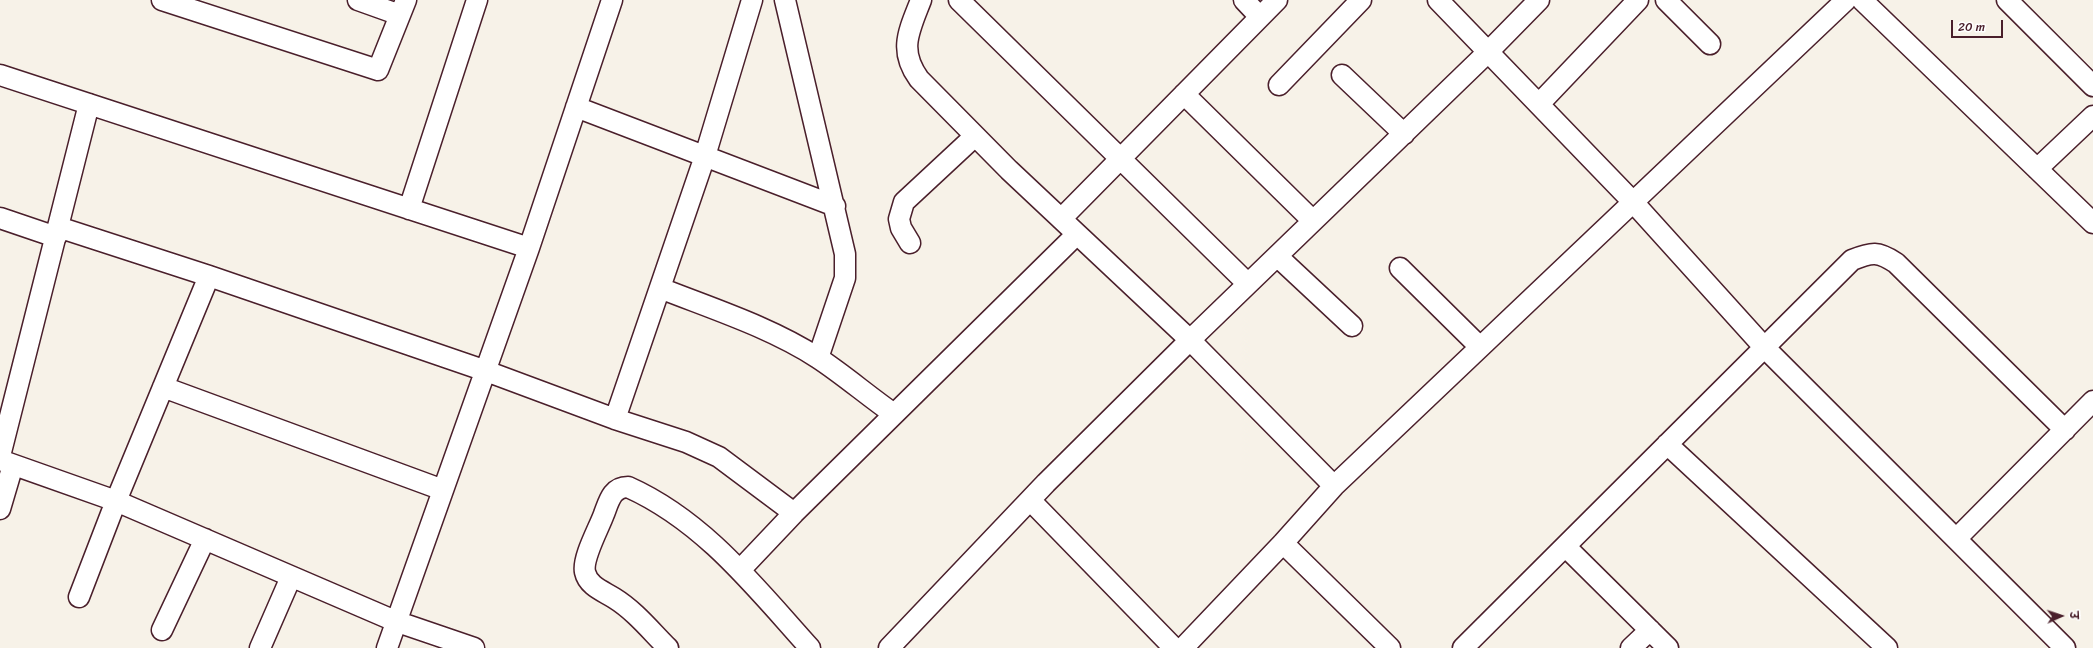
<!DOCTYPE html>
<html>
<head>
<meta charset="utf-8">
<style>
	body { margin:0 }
	#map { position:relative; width:2093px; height:648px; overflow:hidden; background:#f7f2e8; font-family:Sriracha,"Playpen Sans Deva",sans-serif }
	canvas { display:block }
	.north { position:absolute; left:2041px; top:596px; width:40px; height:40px; -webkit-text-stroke:3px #fff; paint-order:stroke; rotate:87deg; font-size:11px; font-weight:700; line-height:16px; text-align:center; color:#4a1f2b }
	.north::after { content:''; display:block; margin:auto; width:14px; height:18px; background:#4a1f2b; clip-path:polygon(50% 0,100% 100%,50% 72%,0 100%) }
	.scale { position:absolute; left:1951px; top:20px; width:52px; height:18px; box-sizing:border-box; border:2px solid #4a1f2b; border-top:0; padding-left:5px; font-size:12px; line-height:14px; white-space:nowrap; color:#4a1f2b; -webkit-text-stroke:3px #fff; paint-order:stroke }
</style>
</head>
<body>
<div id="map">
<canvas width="2093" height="648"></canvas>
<div class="north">उ</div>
<div class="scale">20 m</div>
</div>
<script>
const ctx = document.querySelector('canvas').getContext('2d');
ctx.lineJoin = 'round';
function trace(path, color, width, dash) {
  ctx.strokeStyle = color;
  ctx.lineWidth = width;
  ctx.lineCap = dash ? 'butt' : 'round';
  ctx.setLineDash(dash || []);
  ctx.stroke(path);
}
const minor = new Path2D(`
	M 162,0 L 378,70 L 406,0
	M 358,0 L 400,15
	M 785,0 L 845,254 L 845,278 L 818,358
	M 921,0 C 909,31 898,50 919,79 L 1009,170 L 1190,340 L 1488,52 L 1539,0
	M 959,0 L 1248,284
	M 1244,0 L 1260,17
	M 1438,0 L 1633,202 L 1764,347 L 2065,648
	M 1666,0 L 1710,44
	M 1862,0 L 2093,223
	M 2007,0 L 2093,86
	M 0,75 L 529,248
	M 1342,75 L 1404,134
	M 1279,85 L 1361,0
	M 1184,94 L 1313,221
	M 1539,104 L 1638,0
	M 576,107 L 835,206
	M 2037,169 L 2093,116
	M 409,209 L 477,0
	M 0,218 L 56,237
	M 1061,219 L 1277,0
	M 58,227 L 209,276 L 486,371 L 615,419 L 686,442 L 719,457 L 794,513
	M 910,243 L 901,228 L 899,219 L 904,202 L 975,136
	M 1277,256 L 1352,326
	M 1400,268 L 1480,347
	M 660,288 C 713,309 770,327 818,358 C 844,375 868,396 894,414
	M 163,387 L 443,490
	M 615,419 L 705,156 L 752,0
	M 1667,444 L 1887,648
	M 0,456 L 89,104
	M 0,460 L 116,501 L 395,621 L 474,648
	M 1030,500 L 1174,648
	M 0,509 L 13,465
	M 1956,539 L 2093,401
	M 1283,543 L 1390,648
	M 1566,547 L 1668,648
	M 740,570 L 794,513 L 1077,234
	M 79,597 L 116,501 L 209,276
	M 162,630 L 205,539
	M 260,648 L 291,577
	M 387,648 L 529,248 L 612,0
	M 668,648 C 650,630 635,611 614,598 C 603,591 588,586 585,572 C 582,558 599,528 604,514 C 609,501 612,487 628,487 C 704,521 755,587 810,648
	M 889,648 L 1046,483 L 1190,340 L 1334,486
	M 1183,648 L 1283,543 L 1334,486 L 1846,0
	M 1463,648 L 1852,260 C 1872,252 1878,251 1896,263 L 2065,430
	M 1631,648 L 1650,630`);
trace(minor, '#4a1f2b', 23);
trace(minor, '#fff', 20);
</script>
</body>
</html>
